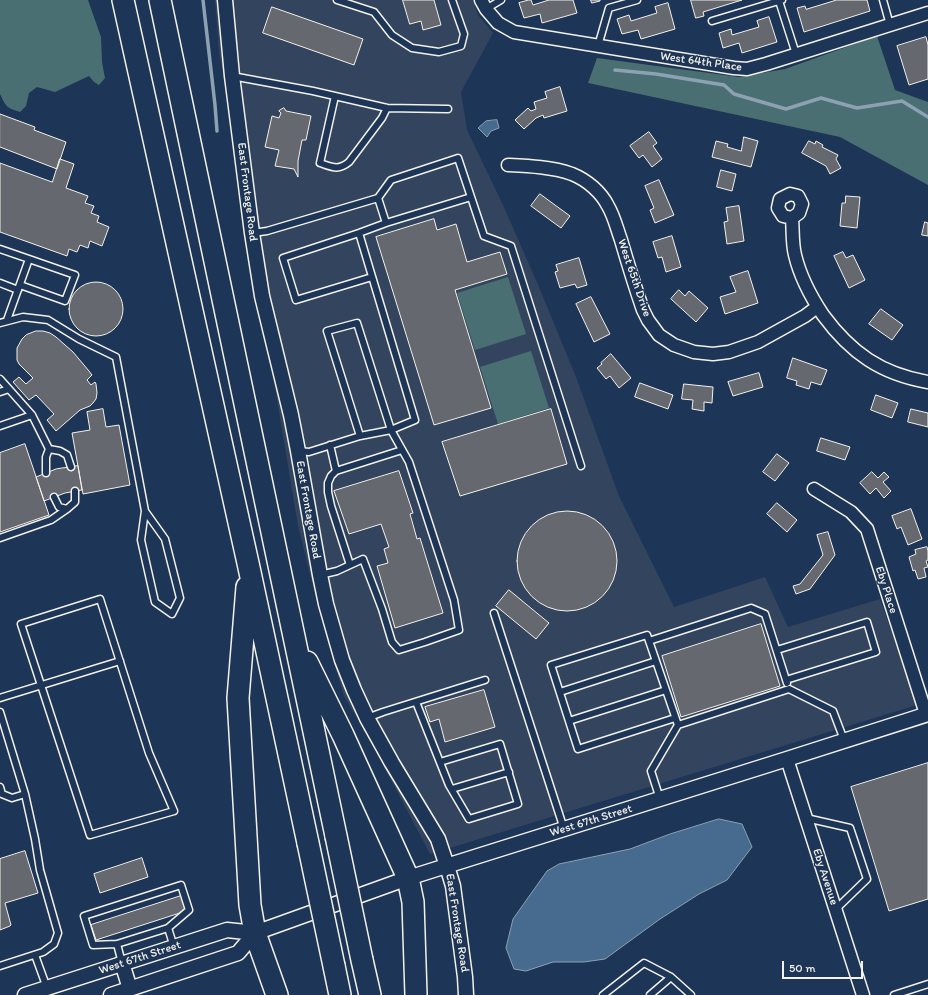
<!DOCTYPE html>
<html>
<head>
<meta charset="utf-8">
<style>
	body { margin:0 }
	#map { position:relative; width:928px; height:995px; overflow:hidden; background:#1d3557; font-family:Itim,sans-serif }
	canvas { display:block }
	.scale { position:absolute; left:782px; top:961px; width:81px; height:18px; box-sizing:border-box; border:2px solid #f4f1e8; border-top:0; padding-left:5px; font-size:12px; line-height:14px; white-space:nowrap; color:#f4f1e8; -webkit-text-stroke:3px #1d3557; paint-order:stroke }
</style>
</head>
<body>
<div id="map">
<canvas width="928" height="995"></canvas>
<div class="scale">50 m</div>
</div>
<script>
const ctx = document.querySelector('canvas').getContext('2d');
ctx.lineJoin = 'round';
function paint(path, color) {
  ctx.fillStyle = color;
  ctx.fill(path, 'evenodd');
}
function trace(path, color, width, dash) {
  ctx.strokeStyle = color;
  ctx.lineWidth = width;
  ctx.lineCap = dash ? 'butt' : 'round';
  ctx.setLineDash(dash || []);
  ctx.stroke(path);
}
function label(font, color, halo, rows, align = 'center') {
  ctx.font = font + ' Itim,sans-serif';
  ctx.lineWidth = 3;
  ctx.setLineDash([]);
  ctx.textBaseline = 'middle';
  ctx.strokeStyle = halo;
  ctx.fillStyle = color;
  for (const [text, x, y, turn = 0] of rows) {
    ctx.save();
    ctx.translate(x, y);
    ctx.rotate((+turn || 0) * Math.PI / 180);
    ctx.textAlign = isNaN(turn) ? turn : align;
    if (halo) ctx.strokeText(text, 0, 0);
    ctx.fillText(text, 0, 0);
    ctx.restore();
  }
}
paint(new Path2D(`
	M 215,0 L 473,0 L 478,15 L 493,33 L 461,92 L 467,130 L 503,205 L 539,287 L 576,377 L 619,496 L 674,607 L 765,577 L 788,627 L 880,599 L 917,705 L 430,854 L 371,742 L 344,696 L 324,630 L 298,526 L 219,51 Z`), '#33445e');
paint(new Path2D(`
	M 0,0 L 88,0 L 101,37 L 102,62 L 105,78 L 99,85 L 94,82 L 89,76 L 55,92 L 37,87 L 29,93 L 26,106 L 20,112 C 7,108 6,107 0,94 Z
	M 877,36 L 895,90 L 928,102 L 928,185 L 840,137 L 588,83 L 597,58 L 739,77 L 785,69 Z
	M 508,277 L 526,334 L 475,350 L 457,293 Z
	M 531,351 L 549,408 L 498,424 L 480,367 Z`), '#496f72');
const water = new Path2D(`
	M 497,120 L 499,128 L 491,131 L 487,137 L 478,128 L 486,121 Z
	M 719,819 L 742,824 L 752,847 L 727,880 L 699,894 L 660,919 L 605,959 L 584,962 L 553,962 L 526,971 L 514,969 L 506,948 L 513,919 L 547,871 L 559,864 L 630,849 L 670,834 Z`);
paint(water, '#476b8e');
trace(water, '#8ca1b2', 1);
trace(new Path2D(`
	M 203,0 L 215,105 L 217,131
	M 615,70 L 656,74 L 724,85 L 734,94 L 786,109 L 821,98 L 857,108 L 902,101 L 928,117`), '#8ca1b2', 3.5);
const building = new Path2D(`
	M 403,0 L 434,0 L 441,25 L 423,30 L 421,21 L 410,24 Z
	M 529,0 L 531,0 L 533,5 L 549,0 L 573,0 L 577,13 L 542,23 L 540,14 L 524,18 L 519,3 Z
	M 591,0 L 600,0 L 600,1 L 592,3 Z
	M 691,0 L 742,0 L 703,12 L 704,16 L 696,18 Z
	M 837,0 L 867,0 L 870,11 L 804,32 L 797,8 L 805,6 L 806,9 Z
	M 668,3 L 675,29 L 641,39 L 638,30 L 622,34 L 617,19 L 629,15 L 631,21 L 657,13 L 655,7 Z
	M 272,7 L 363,39 L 354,65 L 263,33 Z
	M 769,17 L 777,42 L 742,53 L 739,43 L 723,48 L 719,33 L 731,29 L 732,35 L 759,27 L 757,21 Z
	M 926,37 L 928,45 L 928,79 L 909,85 L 897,46 Z
	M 560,87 L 567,111 L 544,118 L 543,115 L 536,118 L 524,129 L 515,120 L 528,108 L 531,111 L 536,109 L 534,102 L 547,98 L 545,92 Z
	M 284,108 L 286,111 L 311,116 L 306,140 L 302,140 L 298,161 L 298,177 L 294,169 L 275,166 L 279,150 L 265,147 L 272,116 L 279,118 L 281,113 L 279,111 Z
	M 0,114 L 35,127 L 34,130 L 66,142 L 57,169 L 0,147 Z
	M 649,132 L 657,143 L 653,146 L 662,159 L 652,167 L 643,155 L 639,158 L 630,146 Z
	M 744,137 L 758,141 L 751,167 L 712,157 L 716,141 L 728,144 L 727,147 L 741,151 Z
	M 809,141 L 815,144 L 816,141 L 823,145 L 822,147 L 838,155 L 836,159 L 841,168 L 830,174 L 826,166 L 802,153 Z
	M 60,159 L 74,164 L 66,188 L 88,196 L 85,203 L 94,206 L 91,213 L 99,216 L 97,222 L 109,227 L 102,246 L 90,241 L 88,248 L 80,245 L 77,252 L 69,249 L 67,256 L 0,232 L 0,163 L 52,182 Z
	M 721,170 L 736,174 L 732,191 L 717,187 Z
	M 659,180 L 674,215 L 655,223 L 650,210 L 654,208 L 645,186 Z
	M 540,194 L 570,216 L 561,228 L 531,206 Z
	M 846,196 L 860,197 L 857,228 L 840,226 L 842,203 L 845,203 Z
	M 739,206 L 744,241 L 727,244 L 724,222 L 728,221 L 726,208 Z
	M 434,219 L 437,230 L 456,224 L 467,262 L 500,252 L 507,274 L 455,290 L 491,408 L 434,425 L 376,237 Z
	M 925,222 L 928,223 L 928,236 L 922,235 Z
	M 672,236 L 681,267 L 666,272 L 662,257 L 658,258 L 653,242 Z
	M 843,252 L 846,258 L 853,255 L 865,280 L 849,288 L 834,256 Z
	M 579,258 L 587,285 L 577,288 L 575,284 L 560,288 L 555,272 L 558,271 L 556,265 Z
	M 748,271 L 758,303 L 725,314 L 720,297 L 736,292 L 730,277 Z
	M69 309a27 27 0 1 1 54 0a27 27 0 1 1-54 0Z
	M 679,290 L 685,296 L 689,291 L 708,308 L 696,322 L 671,299 Z
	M 591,297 L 610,334 L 594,342 L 576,304 Z
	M 881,309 L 903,325 L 892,340 L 869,324 Z
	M 36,331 L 43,331 L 50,333 L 56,337 L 73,352 L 89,371 L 92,375 L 87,380 L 91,385 L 95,382 L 96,384 L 97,393 L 96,399 L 93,403 L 90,406 L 80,410 L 56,431 L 47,420 L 54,414 L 36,395 L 29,400 L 13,382 L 19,377 L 26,384 L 33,378 L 19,364 L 17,360 L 17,348 L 22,339 L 26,335 Z
	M 611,354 L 631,378 L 619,388 L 610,376 L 606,379 L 597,368 L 602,364 L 601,363 Z
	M 793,358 L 827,370 L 821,385 L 811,382 L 809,389 L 796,385 L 797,381 L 787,378 Z
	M 759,373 L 763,387 L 733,396 L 728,382 Z
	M 640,383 L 673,395 L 668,409 L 635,397 Z
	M 684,384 L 713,387 L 712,403 L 704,402 L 704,411 L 692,409 L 693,400 L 682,399 Z
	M 876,395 L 898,403 L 892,418 L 871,410 Z
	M 103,409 L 106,427 L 119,425 L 130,485 L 83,494 L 72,433 L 90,430 L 87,412 Z
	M 551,409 L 567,464 L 460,496 L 442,442 Z
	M 911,409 L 928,413 L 928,427 L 908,422 Z
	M 821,438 L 850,447 L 845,460 L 817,451 Z
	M 25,444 L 49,515 L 0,532 L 0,453 Z
	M 777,454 L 789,463 L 775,481 L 763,472 Z
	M 78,466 L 82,490 L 65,493 L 44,501 L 36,477 L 56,469 Z
	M 399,471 L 413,513 L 410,514 L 417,539 L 420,538 L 443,613 L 395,628 L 377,566 L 388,563 L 384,549 L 389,547 L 381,524 L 349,534 L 334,491 Z
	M 872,472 L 878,478 L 884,472 L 889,477 L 883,482 L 891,491 L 884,498 L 876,488 L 870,494 L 860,483 Z
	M 777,503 L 797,520 L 787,532 L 767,514 Z
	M 911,509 L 922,539 L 908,545 L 901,527 L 897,529 L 892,516 Z
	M517 561a50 50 0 1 1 100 0a50 50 0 1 1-100 0Z
	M 828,532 L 835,555 L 810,589 L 796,594 L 793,586 L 800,584 L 823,555 L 817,535 Z
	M 927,547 L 928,551 L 928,560 L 926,561 L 928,567 L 924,568 L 926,577 L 918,579 L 915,570 L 913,571 L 909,557 L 916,554 L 915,550 Z
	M 509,590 L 549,623 L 536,639 L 496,606 Z
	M 761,624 L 780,686 L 681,717 L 662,656 Z
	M 484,690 L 495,727 L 445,742 L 439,719 L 430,722 L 425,707 Z
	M 928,763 L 928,899 L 889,911 L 851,787 Z
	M 25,851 L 38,893 L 5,903 L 11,925 L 10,926 L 0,930 L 0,859 Z
	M 142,858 L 148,877 L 100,893 L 94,874 Z
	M 181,896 L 186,911 L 96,940 L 91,925 Z`);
paint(building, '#666870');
trace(building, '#f4f1e8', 1);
const service = new Path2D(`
	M 337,0 L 374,12 L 392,35 L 412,48 L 439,52 L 461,46 L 464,34 L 452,0
	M 883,0 L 890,25
	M 779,1 L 796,54
	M 486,9 L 501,0
	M 712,21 L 782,0
	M 598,46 L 609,8 L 637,0
	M 232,76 L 313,91 L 387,108 L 448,109
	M 335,96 L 320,163 C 332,167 338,171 349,162 L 382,118 L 387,108
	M 471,197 L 484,236 L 511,246 L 581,466
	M 378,198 L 386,223
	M 252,233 L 267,231 L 378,198 L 391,180 L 458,158 L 471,197 L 386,223 L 359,233 L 283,258 L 296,300 L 372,277
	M 0,249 L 29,259 L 7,320
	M 0,283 L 18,290
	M 20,285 L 65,301 L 75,275 L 29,259
	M 0,323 L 23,317 L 48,320 L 79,339 L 116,357 L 145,511 L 165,539 L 180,598 L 172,614 L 155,602 L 141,540 L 145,511
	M 0,379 L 32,415 L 0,426
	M 0,392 L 9,389
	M 32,415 L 49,449 L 46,457 L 46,473
	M 330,445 L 336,471 L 331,476 L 328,483 L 328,492 L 331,506 L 350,565
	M 49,449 L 60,451 L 67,455 L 71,467
	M 298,451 L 309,452 L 360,436 L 391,430 L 415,420 L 359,233
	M 336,471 L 402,450
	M 54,497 L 59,507 L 67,509 L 75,502 L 75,491
	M 0,538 L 51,520 L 67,509
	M 320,575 L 337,571 L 363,559 L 382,609 L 392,642 L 399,650 L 425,642 L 459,630 L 454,600 L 409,462 L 391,430 L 357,323 L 327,331 L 360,436
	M 100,599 L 149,753 L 174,811 L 90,835 L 21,624 Z
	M 494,613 L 564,829
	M 649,641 L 751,608 L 765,614 L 787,683
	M 777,650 L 867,622 L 876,652 L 786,680
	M 560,692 L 656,661
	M 0,698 L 120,661
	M 416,702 L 449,785 L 469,819 L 518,804 L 500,744 L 440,762
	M 0,712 L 25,794 L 35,839 L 40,870 L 58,933 L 54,944 L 43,952 L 0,966
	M 367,718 L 383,712 L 485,680
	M 675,718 L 578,749 L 551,665 L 647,635 L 678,725
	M 569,721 L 666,690
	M 0,787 L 2,794 L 12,798 L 25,794
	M 452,789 L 509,772
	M 660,799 L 651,771 L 678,725 L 789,689 L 833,711 L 844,740
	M 806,818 L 850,828 L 867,879 L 835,910
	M 168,928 L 189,910 L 181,885 L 84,916 L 93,945 L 117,944 L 168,928 L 174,947
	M 117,944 L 122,963
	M 35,955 L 47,988
	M 603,995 L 644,963 L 671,977
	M 650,995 L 671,977 L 691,995
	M 894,995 L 928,984`);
const minor = new Path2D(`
	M 481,0 L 486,9 L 498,23 L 514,32 L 734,68 L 747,69 L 766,64 L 928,13
	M 508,165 C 529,166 552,167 572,174 C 587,180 601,192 608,206 C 614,216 617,229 621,240 C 628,264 635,287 643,310 L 648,320 L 659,335 L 674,345 L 694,352 L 713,354 L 729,352 L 758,342 L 805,316 L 817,307
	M 790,194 L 798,196 L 802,204 L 799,213 L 792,218 L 783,216 L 778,208 L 780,199 Z
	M 792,218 C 793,230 792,243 795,255 C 800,276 811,297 823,315 C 851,353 881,374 928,382
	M 814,489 L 851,512 L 867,529 L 926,714
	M 787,759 L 863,995`);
const tertiary = new Path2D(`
	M 225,0 L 232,76 L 252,233 L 262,296 L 291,415 L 298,451 L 320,575 L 326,604 L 342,660 L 354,690 L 367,718 L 392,763 L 438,839 L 447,866 L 453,886 L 465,977 L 466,995
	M 122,963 L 130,989
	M 25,995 L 227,930 L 255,933 L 408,878 L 787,759 L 928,714
	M 111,995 L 238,953 L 255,933`);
const motorway = new Path2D(`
	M 123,0 L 248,563 L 308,843
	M 160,0 L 336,836
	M 247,587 L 238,698 L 250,905 L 255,933 L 277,995
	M 307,662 L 343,735 L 408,878 L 413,902 L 416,995
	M 362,960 L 370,995
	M 334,966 L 340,995`);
trace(service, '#f4f1e8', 9);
trace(minor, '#f4f1e8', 15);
trace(tertiary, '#f4f1e8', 17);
trace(motorway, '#f4f1e8', 24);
trace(service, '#1d3557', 6);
trace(minor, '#1d3557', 12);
trace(tertiary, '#1d3557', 14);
trace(motorway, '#1d3557', 21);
const motorwayBridge = new Path2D(`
	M 336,836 L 362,960
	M 308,843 L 334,966`);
trace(motorwayBridge, '#f4f1e8', 24, []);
trace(motorwayBridge, '#1d3557', 21);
label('12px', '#f4f1e8', '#1d3557', [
	["West 64th Place",701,62,8],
	["East Frontage Road",247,192,83],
	["West 65th Drive",634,278,71],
	["East Frontage Road",308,510,80],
	["Eby Place",886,590,72],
	["West 67th Street",591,821,-17],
	["Eby Avenue",825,877,72],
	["East Frontage Road",457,923,81],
	["West 67th Street",140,958,-18]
]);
</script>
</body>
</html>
